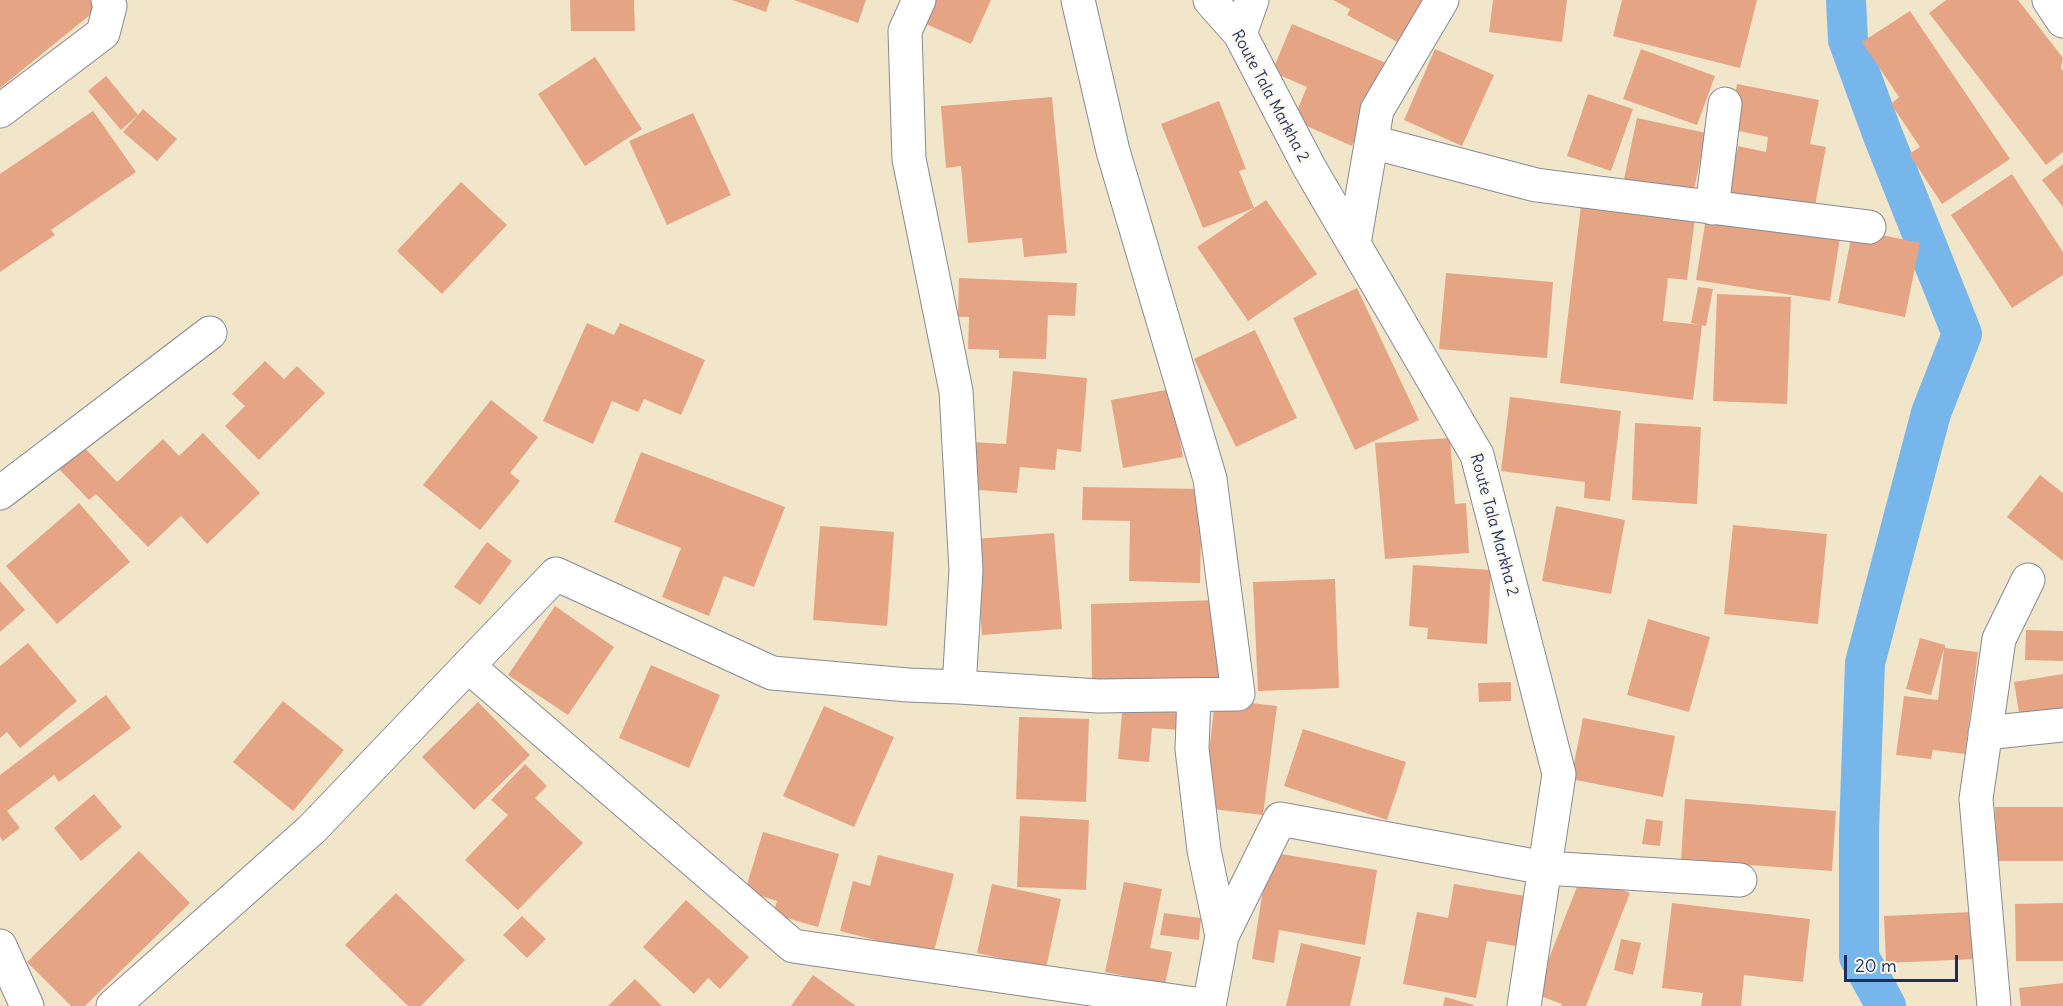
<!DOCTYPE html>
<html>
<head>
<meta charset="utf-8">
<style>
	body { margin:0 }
	#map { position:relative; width:2063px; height:1006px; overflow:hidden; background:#f2e6ca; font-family:Delius,sans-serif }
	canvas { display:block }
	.scale { position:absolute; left:1844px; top:955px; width:114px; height:27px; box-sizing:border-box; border:3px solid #1b2f5e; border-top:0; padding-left:8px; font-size:18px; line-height:21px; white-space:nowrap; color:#1b2f5e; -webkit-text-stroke:4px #fbf7ec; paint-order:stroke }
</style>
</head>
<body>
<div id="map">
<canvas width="2063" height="1006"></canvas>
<div class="scale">20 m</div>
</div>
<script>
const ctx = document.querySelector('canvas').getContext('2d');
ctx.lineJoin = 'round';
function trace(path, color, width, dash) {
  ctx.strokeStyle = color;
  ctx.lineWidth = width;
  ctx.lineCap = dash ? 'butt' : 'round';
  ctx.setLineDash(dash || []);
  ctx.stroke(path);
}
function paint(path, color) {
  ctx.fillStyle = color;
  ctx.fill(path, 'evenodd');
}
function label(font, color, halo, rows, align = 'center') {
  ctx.font = font + ' Delius,sans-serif';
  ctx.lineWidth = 5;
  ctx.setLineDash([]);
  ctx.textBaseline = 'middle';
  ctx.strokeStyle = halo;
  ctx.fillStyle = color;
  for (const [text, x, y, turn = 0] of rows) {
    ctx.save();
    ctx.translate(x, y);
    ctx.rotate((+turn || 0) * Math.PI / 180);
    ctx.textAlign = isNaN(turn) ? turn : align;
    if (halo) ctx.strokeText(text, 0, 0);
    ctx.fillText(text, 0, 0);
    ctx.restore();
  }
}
trace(new Path2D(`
	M 1846,0 L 1848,40 L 1882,133 L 1962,334 L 1931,413 L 1865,663 L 1859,831 L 1859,957 L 1886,1006`), '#77b6eb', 40);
paint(new Path2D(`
	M 0,0 L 96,0 L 101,6 L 0,88 Z
	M 570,0 L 634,0 L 635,31 L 571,31 Z
	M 732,0 L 770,0 L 766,12 Z
	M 794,0 L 866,0 L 858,23 Z
	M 926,0 L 991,0 L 971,44 L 917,20 Z
	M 1333,0 L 1427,0 L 1403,45 L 1347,15 L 1350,9 Z
	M 1493,0 L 1567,0 L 1562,42 L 1489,32 Z
	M 1622,0 L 1757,0 L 1740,68 L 1613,36 Z
	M 1946,0 L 2018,0 L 2063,58 L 2061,68 L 2063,71 L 2063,152 L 2046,165 L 1929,13 Z
	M 1910,11 L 2010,159 L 1942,204 L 1909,154 L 1920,147 L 1891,104 L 1899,97 L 1862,42 Z
	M 1292,24 L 1386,63 L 1352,146 L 1293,120 L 1307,87 L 1272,72 Z
	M 1435,49 L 1494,75 L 1462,146 L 1404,120 Z
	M 1641,49 L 1715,76 L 1697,125 L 1623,99 Z
	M 595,57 L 642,129 L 585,166 L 538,94 Z
	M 106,76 L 138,115 L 143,109 L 177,139 L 157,161 L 123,132 L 137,116 L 121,130 L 88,91 Z
	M 1737,84 L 1819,100 L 1810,144 L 1826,147 L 1814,211 L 1728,194 L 1738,146 L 1766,152 L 1768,137 L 1729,129 Z
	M 1588,94 L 1633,109 L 1611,171 L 1567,156 Z
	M 1052,97 L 1067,253 L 1024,257 L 1022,238 L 968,243 L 961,166 L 946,168 L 941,106 Z
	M 1219,101 L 1246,169 L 1239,171 L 1254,208 L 1203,228 L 1161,124 Z
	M 93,111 L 136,172 L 51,230 L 55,235 L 0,272 L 0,174 Z
	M 693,113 L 731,195 L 667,225 L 629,141 Z
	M 1637,118 L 1706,133 L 1692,199 L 1623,184 Z
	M 2063,164 L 2063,207 L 2042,180 Z
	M 2012,174 L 2063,252 L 2063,275 L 2012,308 L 1951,215 Z
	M 461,182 L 507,225 L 442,294 L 397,251 Z
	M 1266,200 L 1317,274 L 1248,321 L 1197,247 Z
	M 1581,205 L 1695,219 L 1687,280 L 1668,278 L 1663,321 L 1702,325 L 1693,400 L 1560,383 Z
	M 1706,218 L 1841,231 L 1830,301 L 1696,280 Z
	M 1853,229 L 1920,243 L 1905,317 L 1838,303 Z
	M 1446,273 L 1553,282 L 1547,358 L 1439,349 Z
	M 959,278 L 1077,283 L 1075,316 L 1048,315 L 1046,359 L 999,358 L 999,350 L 968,349 L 969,317 L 958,317 Z
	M 1698,287 L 1713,289 L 1706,326 L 1691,323 Z
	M 1357,288 L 1419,420 L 1355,450 L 1293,318 Z
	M 1717,294 L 1791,297 L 1787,404 L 1713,401 Z
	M 587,323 L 614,335 L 620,323 L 705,360 L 681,415 L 644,399 L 638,412 L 612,401 L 593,444 L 543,421 Z
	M 1255,330 L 1297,418 L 1236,447 L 1194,359 Z
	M 265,361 L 284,379 L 297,366 L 325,393 L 259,460 L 225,426 L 245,406 L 232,394 Z
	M 1013,371 L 1087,378 L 1081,452 L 1057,449 L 1055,470 L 1020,467 L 1017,493 L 967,489 L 971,442 L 1006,444 Z
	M 1171,389 L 1183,457 L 1123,468 L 1111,400 Z
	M 1510,397 L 1621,411 L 1610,501 L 1584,498 L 1585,482 L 1501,471 Z
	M 491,400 L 538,437 L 510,473 L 520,481 L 480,530 L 423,485 Z
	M 1635,423 L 1701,427 L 1697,504 L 1632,500 Z
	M 203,433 L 260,493 L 207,544 L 181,516 L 148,547 L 96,494 L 89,500 L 59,469 L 83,446 L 117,482 L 163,439 L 179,456 Z
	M 1450,438 L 1455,504 L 1466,503 L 1469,553 L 1385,559 L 1375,443 Z
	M 641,452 L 785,507 L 754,587 L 724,576 L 709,616 L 662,597 L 681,548 L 614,522 Z
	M 2040,475 L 2063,493 L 2063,561 L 2007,517 Z
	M 1083,487 L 1202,489 L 1200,583 L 1129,581 L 1130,521 L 1082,520 Z
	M 79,503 L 130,562 L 57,624 L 6,566 Z
	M 1556,506 L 1625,520 L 1611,594 L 1542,581 Z
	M 1733,525 L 1827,534 L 1818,624 L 1724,614 Z
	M 820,526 L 894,532 L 887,626 L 813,620 Z
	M 1054,533 L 1062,629 L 982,635 L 975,539 Z
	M 487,542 L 512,561 L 480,605 L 454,587 Z
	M 1413,565 L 1491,570 L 1487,644 L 1427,639 L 1428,628 L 1409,626 Z
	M 1335,579 L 1339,688 L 1258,691 L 1253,582 Z
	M 0,581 L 25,610 L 0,632 Z
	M 1219,600 L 1220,684 L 1092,685 L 1091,604 Z
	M 555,606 L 614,647 L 568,715 L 508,675 Z
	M 1648,619 L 1710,637 L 1689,712 L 1627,695 Z
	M 2026,630 L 2063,631 L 2063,661 L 2025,660 Z
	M 1920,638 L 1945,645 L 1945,648 L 1978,652 L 1965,754 L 1933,750 L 1931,759 L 1896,755 L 1904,696 L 1938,700 L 1944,649 L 1931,695 L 1906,689 Z
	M 28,643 L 77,701 L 20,748 L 7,732 L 0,738 L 0,666 Z
	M 651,665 L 720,695 L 689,768 L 619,738 Z
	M 2063,674 L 2063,718 L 2021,725 L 2014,682 Z
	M 1511,682 L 1511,701 L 1479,702 L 1478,683 Z
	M 106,695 L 131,728 L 59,782 L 54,775 L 7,811 L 20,828 L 3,841 L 0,837 L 0,775 Z
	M 1215,699 L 1277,706 L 1263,815 L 1203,808 Z
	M 283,701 L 344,750 L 293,811 L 233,762 Z
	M 1123,701 L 1184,706 L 1181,730 L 1152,728 L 1149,762 L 1118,759 Z
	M 478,702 L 530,755 L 474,810 L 422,757 Z
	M 824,706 L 894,737 L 854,827 L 783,796 Z
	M 1019,717 L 1089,719 L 1086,802 L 1016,799 Z
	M 1583,718 L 1675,736 L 1663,797 L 1571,779 Z
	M 1303,729 L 1406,762 L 1387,820 L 1284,786 Z
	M 525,764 L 547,786 L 535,798 L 583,843 L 518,910 L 465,860 L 508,815 L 491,800 Z
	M 94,794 L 122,827 L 81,861 L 54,828 Z
	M 1685,799 L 1836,811 L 1832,871 L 1681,860 Z
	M 1995,807 L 2063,807 L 2063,861 L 1996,861 Z
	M 1020,816 L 1089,820 L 1086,890 L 1017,887 Z
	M 1646,819 L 1663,821 L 1660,846 L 1642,844 Z
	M 763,832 L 839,854 L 818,927 L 773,914 L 777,901 L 745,891 Z
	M 139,851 L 190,903 L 85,1006 L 71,1006 L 27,962 Z
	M 1269,852 L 1377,870 L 1365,945 L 1279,930 L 1274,963 L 1252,959 Z
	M 878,855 L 954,874 L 933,955 L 840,931 L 853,881 L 870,886 Z
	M 1582,874 L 1630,893 L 1586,1006 L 1561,1006 L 1562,1004 L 1535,994 Z
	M 1124,882 L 1162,889 L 1150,948 L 1172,952 L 1165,984 L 1105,972 Z
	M 992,884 L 1061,899 L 1046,968 L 977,953 Z
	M 1454,884 L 1525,896 L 1516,946 L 1487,941 L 1476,998 L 1403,984 L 1417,912 L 1448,918 Z
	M 396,893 L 465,960 L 421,1006 L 408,1006 L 345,945 Z
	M 686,900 L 749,957 L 720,989 L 708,978 L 694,994 L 643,947 Z
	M 1672,903 L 1810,919 L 1803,982 L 1744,975 L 1741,1006 L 1701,1006 L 1703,993 L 1662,988 Z
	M 2063,903 L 2063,961 L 2016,961 L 2015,904 Z
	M 1973,912 L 1975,959 L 1886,963 L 1884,916 Z
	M 1164,913 L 1201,918 L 1199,940 L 1160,935 Z
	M 522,916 L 546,939 L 527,958 L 503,935 Z
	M 1621,939 L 1641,943 L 1633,975 L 1614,970 Z
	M 1301,943 L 1361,957 L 1350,1006 L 1286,1006 Z
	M 813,975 L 856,1006 L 791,1006 Z
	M 635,979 L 662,1006 L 608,1006 Z
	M 2063,983 L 2063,1006 L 2021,1006 L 2019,988 Z
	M 1445,997 L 1474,1005 L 1473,1006 L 1443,1006 Z`), '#e5a584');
const minor = new Path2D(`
	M 1210,0 L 1240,34 L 1309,167 L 1477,455 L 1559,774 L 1524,1006
	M 2049,0 L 2063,21
	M 1240,34 L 1252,0
	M 0,111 L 103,33 L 110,6 L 108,0
	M 1372,142 L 1536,185 L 1869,227
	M 1712,208 L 1725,104
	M 1354,243 L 1377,110 L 1442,0
	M 0,493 L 210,333
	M 468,666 L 793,946 L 1209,1006
	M 959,687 L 1098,696 L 1238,694 L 1210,479 L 1113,151 L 1078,0
	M 1194,695 L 1192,749 L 1204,850 L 1222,936
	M 1985,733 L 2063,725
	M 0,946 L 27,1006
	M 113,1006 L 312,829 L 556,574 L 772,673 L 908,685 L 959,687 L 966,570 L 956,391 L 909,159 L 905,31 L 919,0
	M 1209,1006 L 1222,936 L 1280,819 L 1545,868 L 1740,880
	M 1994,1006 L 1976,799 L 1999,639 L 2028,580`);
trace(minor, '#868a94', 35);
trace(minor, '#fff', 33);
label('16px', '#1b2f5e', '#fbf7ec', [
	["Route Tala Markha 2",1270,96,62],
	["Route Tala Markha 2",1494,525,75]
]);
</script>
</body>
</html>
